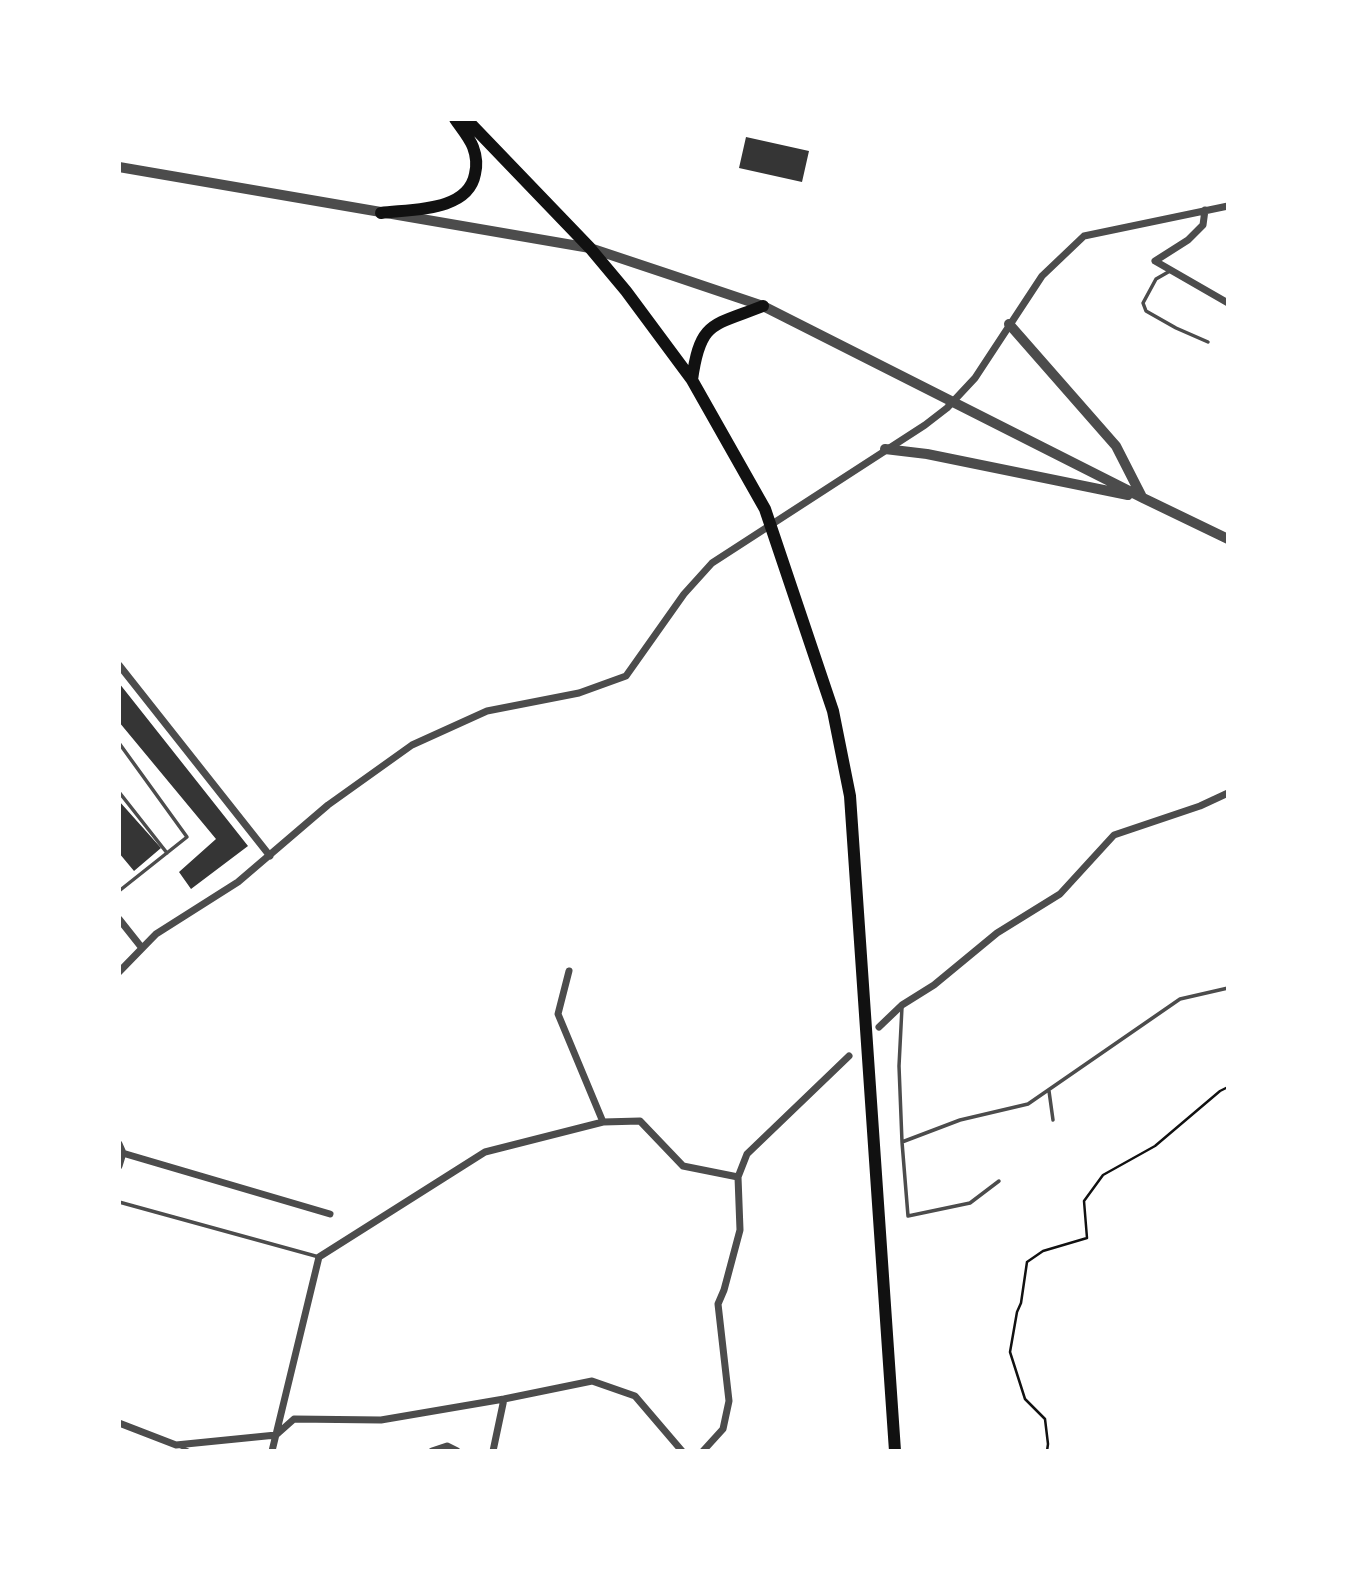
<!DOCTYPE html>
<html>
<head>
<meta charset="utf-8">
<style>
	body { margin:0 }
	#map { position:relative; width:1347px; height:1570px; overflow:hidden; background:#fff; font-family:"DejaVu Sans",sans-serif }
	canvas { display:block }
	.frame { position:absolute; inset:0; border:121px solid #fff; pointer-events:none }
</style>
</head>
<body>
<div id="map">
<canvas width="1347" height="1570"></canvas>
<div class="frame"></div>
</div>
<script>
const ctx = document.querySelector('canvas').getContext('2d');
ctx.lineJoin = 'round';
function paint(path, color) {
  ctx.fillStyle = color;
  ctx.fill(path, 'evenodd');
}
function trace(path, color, width, dash) {
  ctx.strokeStyle = color;
  ctx.lineWidth = width;
  ctx.lineCap = dash ? 'butt' : 'round';
  ctx.setLineDash(dash || []);
  ctx.stroke(path);
}
paint(new Path2D(`
	M 746,137 L 809,151 L 802,182 L 739,168 Z
	M 119,683 L 248,846 L 191,889 L 179,872 L 216,839 L 119,722 Z
	M 119,801 L 161,848 L 134,871 L 119,853 Z`), '#353535');
trace(new Path2D(`
	M 1047,1451 L 1048,1444 L 1045,1419 L 1025,1399 L 1010,1352 L 1017,1312 L 1021,1303 L 1027,1262 L 1043,1251 L 1087,1238 L 1084,1201 L 1103,1175 L 1155,1146 L 1220,1091 L 1228,1087`), '#111', 2.5);
trace(new Path2D(`
	M 1170,271 L 1156,279 L 1143,303 L 1146,311 L 1176,328 L 1208,342
	M 119,743 L 187,837 L 119,891
	M 119,792 L 167,853
	M 902,1007 L 899,1066 L 902,1142 L 960,1120 L 1028,1104 L 1180,999 L 1228,988
	M 1049,1091 L 1053,1120
	M 902,1142 L 908,1216 L 970,1203 L 999,1181
	M 119,1202 L 319,1257
	M 179,1446 L 190,1451`), '#4c4c4c', 3.5);
trace(new Path2D(`
	M 1205,210 L 1203,225 L 1188,240 L 1155,261 L 1228,303
	M 119,665 L 270,856
	M 119,919 L 142,948
	M 569,971 L 558,1014 L 603,1122
	M 119,972 L 156,934 L 238,882 L 328,805 L 412,745 L 487,711 L 579,693 L 626,676 L 684,594 L 712,563 L 925,425 L 947,408 L 975,378 L 1042,276 L 1084,236 L 1228,206
	M 879,1027 L 902,1005 L 934,985 L 997,933 L 1060,894 L 1114,835 L 1200,806 L 1228,793
	M 119,1144 L 123,1153 L 119,1166
	M 119,1152 L 330,1214
	M 119,1423 L 176,1445 L 276,1435 L 294,1419 L 381,1420 L 504,1399 L 592,1381 L 635,1396 L 682,1451
	M 272,1451 L 319,1257 L 485,1152 L 603,1122 L 640,1121 L 683,1166 L 738,1177
	M 432,1451 L 447,1446 L 457,1451
	M 493,1451 L 504,1399
	M 703,1451 L 723,1429 L 729,1401 L 718,1304 L 724,1290 L 740,1230 L 738,1177 L 747,1154 L 849,1056`), '#4c4c4c', 7);
trace(new Path2D(`
	M 119,167 L 590,248 L 671,275 L 763,306 L 1143,498 L 1228,539
	M 1009,324 L 1116,446 L 1142,497
	M 885,449 L 927,454 L 1128,495`), '#4c4c4c', 10);
trace(new Path2D(`
	M 466,119 L 590,248 L 626,291 L 692,380 L 765,509 L 833,711 L 850,796 L 895,1451
	M 381,213 C 411,209 468,212 475,174 C 477,166 476,155 473,147 C 469,137 461,128 455,119
	M 692,380 C 700,321 712,326 763,306`), '#111', 12);
</script>
</body>
</html>
